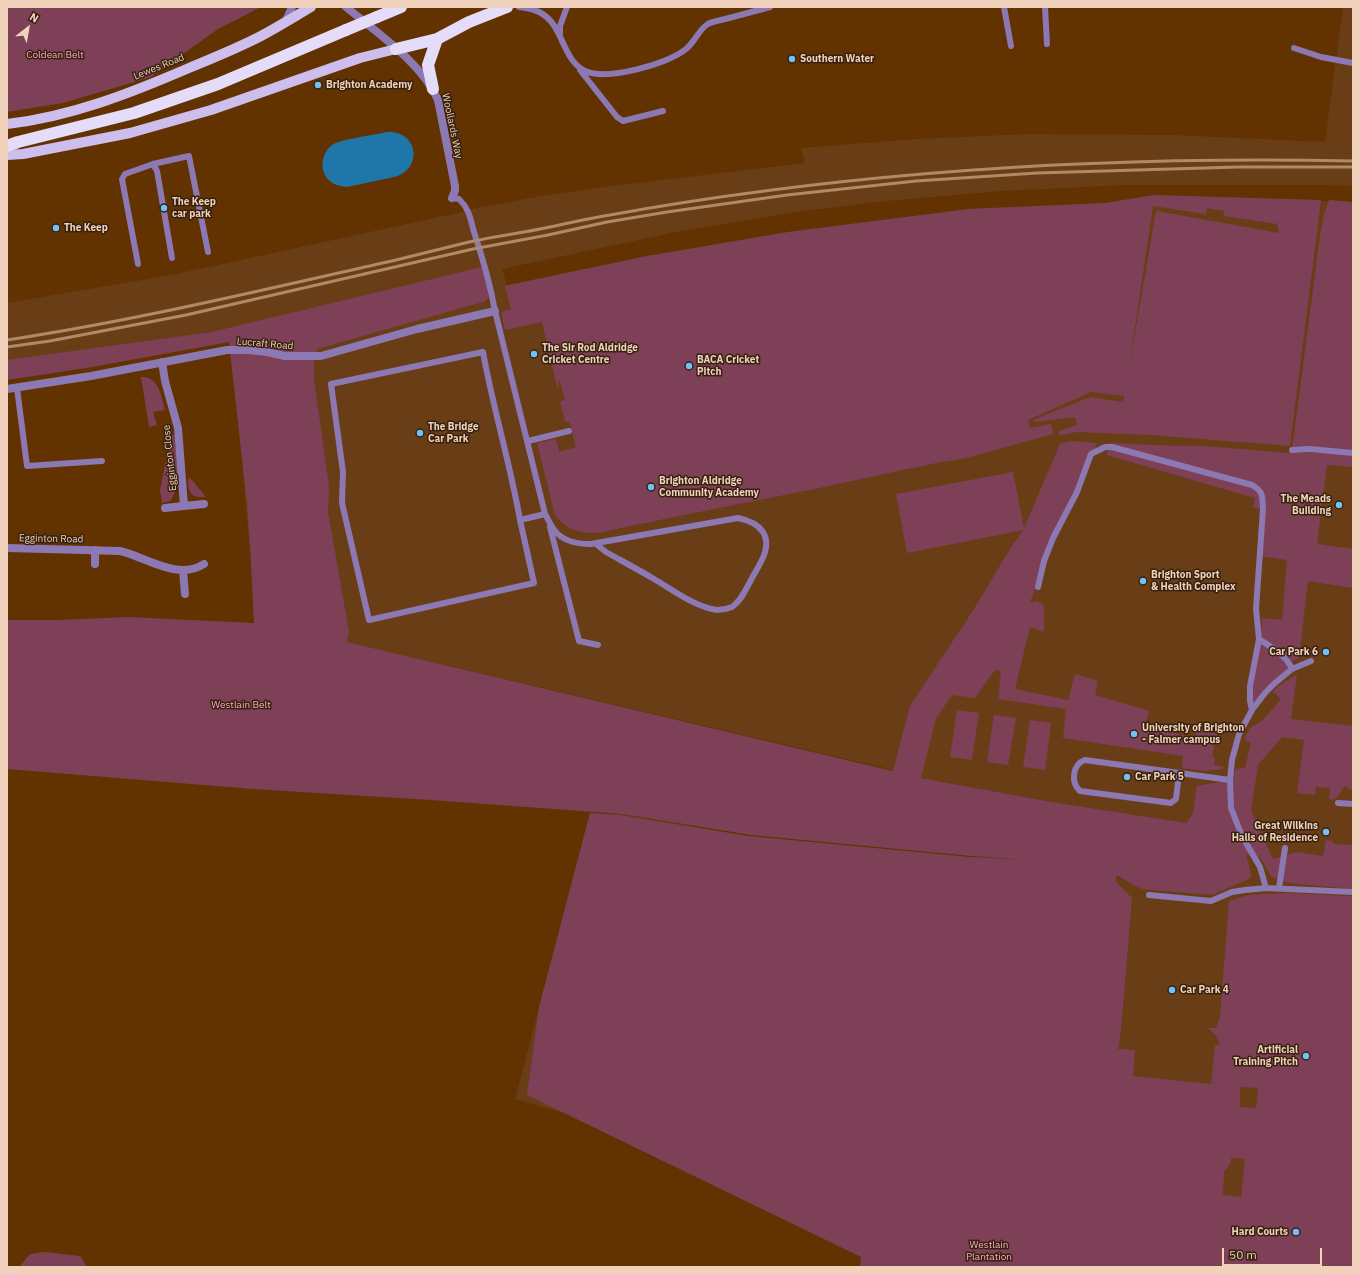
<!DOCTYPE html>
<html>
<head>
<meta charset="utf-8">
<style>
	body { margin:0 }
	#map { position:relative; width:1360px; height:1274px; overflow:hidden; background:#623200; font-family:"IBM Plex Sans",sans-serif }
	canvas { display:block }
	.frame { position:absolute; inset:0; border:8px solid #f0d2bc; pointer-events:none }
	.north { position:absolute; left:8px; top:8px; width:40px; height:40px; -webkit-text-stroke:3px #37210f; paint-order:stroke; rotate:31deg; font-size:11px; font-weight:700; line-height:16px; text-align:center; color:#f0d2bc }
	.north::after { content:''; display:block; margin:auto; width:14px; height:18px; background:#f0d2bc; clip-path:polygon(50% 0,100% 100%,50% 72%,0 100%) }
	.scale { position:absolute; left:1222px; top:1248px; width:100px; height:18px; box-sizing:border-box; border:2px solid #f0d2bc; border-top:0; padding-left:5px; font-size:12px; line-height:14px; white-space:nowrap; color:#f0d2bc; -webkit-text-stroke:3px #37210f; paint-order:stroke }
</style>
</head>
<body>
<div id="map">
<canvas width="1360" height="1274"></canvas>
<div class="frame"></div>
<div class="north">N</div>
<div class="scale">50 m</div>
</div>
<script>
const ctx = document.querySelector('canvas').getContext('2d');
ctx.lineJoin = 'round';
function paint(path, color) {
  ctx.fillStyle = color;
  ctx.fill(path, 'evenodd');
}
function trace(path, color, width, dash) {
  ctx.strokeStyle = color;
  ctx.lineWidth = width;
  ctx.lineCap = dash ? 'butt' : 'round';
  ctx.setLineDash(dash || []);
  ctx.stroke(path);
}
function label(font, color, halo, rows, align = 'center') {
  ctx.font = font + ' "IBM Plex Sans",sans-serif';
  ctx.lineWidth = 3;
  ctx.setLineDash([]);
  ctx.textBaseline = 'middle';
  ctx.strokeStyle = halo;
  ctx.fillStyle = color;
  for (const [text, x, y, turn = 0] of rows) {
    ctx.save();
    ctx.translate(x, y);
    ctx.rotate((+turn || 0) * Math.PI / 180);
    ctx.textAlign = isNaN(turn) ? turn : align;
    if (halo) ctx.strokeText(text, 0, 0);
    ctx.fillText(text, 0, 0);
    ctx.restore();
  }
}
paint(new Path2D(`
	M 1343,7 L 1353,7 L 1353,186 L 1322,185 L 1125,185 L 1001,191 L 886,201 L 811,210 L 753,219 L 676,232 L 502,269 L 507,285 L 647,256 L 788,232 L 969,209 L 1105,203 L 1154,195 L 1353,202 L 1353,1267 L 989,1234 L 515,1099 L 590,813 L 622,814 L 748,836 L 969,857 L 998,858 L 999,863 L 1108,875 L 1132,883 L 1188,823 L 1052,802 L 906,775 L 885,768 L 347,642 L 250,551 L 242,460 L 229,342 L 92,367 L 7,380 L 7,303 L 172,275 L 467,211 L 475,229 L 471,209 L 542,196 L 612,186 L 805,163 L 801,148 L 917,139 L 1029,134 L 1173,135 L 1325,142 Z`), '#693e17');
paint(new Path2D(`
	M 7,7 L 261,7 L 218,29 L 151,77 L 63,103 L 7,112 Z
	M 1154,195 L 1321,200 L 1290,446 L 1152,435 L 1077,432 L 1060,435 L 1058,431 L 1077,425 L 1075,417 L 1035,422 L 1033,420 L 1090,397 L 1123,402 L 1124,396 L 1091,392 L 1028,420 L 1030,428 L 1051,424 L 1053,434 L 966,458 L 931,464 L 819,488 L 659,520 L 598,533 C 580,534 566,529 555,515 L 537,443 L 556,439 L 559,452 L 576,447 L 570,423 L 565,421 L 560,402 L 565,400 L 560,381 L 558,381 L 559,387 L 557,387 L 542,322 L 505,330 L 501,312 L 511,309 L 505,286 L 647,256 L 788,232 L 969,209 L 1105,203 ZM 1153,206 L 1206,214 L 1207,208 L 1224,211 L 1224,216 L 1277,224 L 1279,233 L 1156,211 L 1129,368 Z
	M 1329,200 L 1353,202 L 1353,453 L 1292,450 L 1320,236 L 1324,214 Z
	M 482,267 L 490,295 L 486,301 L 317,349 L 314,363 L 314,380 L 329,486 L 328,512 L 349,632 L 347,642 L 893,771 L 910,706 L 974,609 L 1013,544 L 1024,530 L 907,553 L 896,494 L 1013,472 L 1024,528 L 1060,444 L 1071,441 L 1097,443 L 1030,602 L 1037,601 L 1044,605 L 1044,632 L 1030,627 L 1015,689 L 1068,700 L 1075,674 L 1098,681 L 1095,695 L 1149,711 L 1145,725 L 1194,738 L 1197,729 L 1217,734 L 1212,756 L 1215,758 L 1214,765 L 1223,767 L 1223,769 L 1206,771 L 1182,768 L 1183,756 L 1063,738 L 1066,709 L 998,699 L 1001,671 L 995,670 L 975,698 L 952,695 L 936,718 L 921,778 L 1052,802 L 1187,823 L 1193,813 L 1197,786 L 1230,780 L 1236,769 L 1245,768 L 1251,743 L 1244,740 L 1250,728 L 1262,721 L 1281,699 L 1273,692 L 1277,687 L 1297,674 L 1291,719 L 1353,726 L 1353,791 L 1345,786 L 1336,799 L 1330,800 L 1329,798 L 1330,788 L 1316,787 L 1315,795 L 1297,793 L 1304,740 L 1282,737 L 1258,765 L 1251,810 L 1273,859 L 1297,852 L 1323,856 L 1326,840 L 1332,841 L 1334,844 L 1353,845 L 1353,889 L 1289,883 L 1272,877 L 1260,857 L 1246,855 L 1250,869 L 1251,878 L 1212,895 L 1142,889 L 1117,876 L 1115,881 L 1132,898 L 1121,1030 L 1118,1049 L 1135,1050 L 1133,1076 L 1211,1084 L 1215,1045 L 1220,1045 C 1218,1036 1214,1033 1207,1028 L 1216,1028 L 1220,1017 L 1229,901 L 1248,895 L 1288,893 L 1353,896 L 1353,1267 L 860,1267 L 861,1257 L 527,1095 L 539,1007 L 590,813 L 619,815 L 748,836 L 969,857 L 1025,860 L 971,856 L 751,835 L 622,814 L 431,800 L 253,789 L 7,769 L 7,620 L 59,620 L 128,617 L 254,623 L 250,546 L 247,503 L 229,342 L 92,367 L 7,380 L 7,360 L 212,332 ZM 1240,1087 L 1258,1088 L 1256,1108 L 1240,1107 ZM 1231,1158 L 1245,1159 L 1241,1197 L 1223,1195 L 1224,1172 L 1231,1163 Z
	M 141,377 C 159,376 161,396 165,410 L 153,412 L 157,425 L 149,427 Z
	M 174,435 C 176,452 182,488 170,501 L 162,503 L 160,490 L 171,436 Z
	M 1108,443 L 1180,446 L 1204,446 L 1289,453 L 1331,453 L 1353,456 L 1353,467 L 1327,465 L 1317,544 L 1353,549 L 1353,588 L 1308,581 L 1299,658 L 1290,663 L 1292,669 L 1252,710 L 1250,701 L 1261,640 L 1262,618 L 1282,620 L 1287,560 L 1260,556 L 1263,509 L 1253,508 L 1255,498 L 1107,455 Z
	M 188,478 L 192,480 L 206,497 C 191,498 188,493 188,478 Z
	M 957,710 L 979,713 L 972,760 L 950,757 Z
	M 994,715 L 1016,718 L 1008,765 L 987,762 Z
	M 1030,720 L 1051,723 L 1045,770 L 1023,767 Z
	M 44,1252 L 80,1256 L 87,1267 L 19,1267 L 30,1254 Z`), '#7e4056');
paint(new Path2D(`
	M 387,132 C 418,130 424,169 394,177 L 347,187 C 337,186 328,183 324,173 C 320,163 324,151 332,145 C 341,139 375,135 387,132 Z`), '#1f76a8');
trace(new Path2D(`
	M 519,7 C 525,8 533,9 539,12 C 564,24 561,59 585,71 C 607,81 668,64 686,49 C 695,42 699,29 708,24 C 714,21 722,20 729,18 C 743,14 756,11 770,7
	M 1004,7 L 1011,46
	M 1045,7 L 1047,44
	M 560,34 L 560,26 L 567,7
	M 1294,48 L 1321,57 L 1353,63
	M 580,70 L 617,117 L 623,121 L 663,111
	M 153,164 L 157,171 L 172,258
	M 452,198 L 459,199 C 470,210 470,218 474,232 C 483,259 490,283 495,311 L 545,514 C 548,519 551,526 555,531 C 563,541 578,544 591,544 L 738,518 C 748,520 757,523 763,532 C 773,548 758,566 751,580 C 746,589 741,601 732,607 C 727,609 722,610 717,610 C 695,607 673,590 654,579 C 639,570 622,561 606,552 L 596,544
	M 138,264 L 122,179 L 125,174 L 153,164 L 189,156 L 208,252
	M 17,388 L 27,466 L 102,461
	M 528,441 L 569,431
	M 1292,450 L 1310,449 L 1353,453
	M 520,520 C 510,463 493,408 483,352 L 331,384 L 343,472 L 342,503 L 369,620 L 534,583 L 520,520 L 545,514
	M 550,527 L 579,641 L 598,645
	M 1038,587 L 1044,561 L 1053,538 L 1077,492 L 1091,454 L 1105,447 L 1112,447 L 1252,485 C 1264,492 1262,496 1263,509 L 1256,609 L 1259,639 L 1250,686 L 1250,701 L 1252,710
	M 1259,639 C 1271,647 1286,655 1292,669
	M 1311,661 L 1292,669 L 1275,683 L 1265,693 L 1252,710 L 1239,734 L 1232,760 L 1230,780 L 1231,808 L 1242,836 L 1260,867 L 1266,888 L 1353,892
	M 1179,773 L 1176,799 L 1171,803 L 1080,791 C 1070,782 1073,764 1085,760 L 1230,780
	M 1338,803 L 1353,804
	M 1279,888 L 1285,848
	M 1149,895 L 1211,901 L 1232,892 L 1245,890 L 1266,888`), '#8c78b2', 6);
trace(new Path2D(`
	M 346,7 C 376,32 422,63 438,100 L 455,186 L 455,191 L 452,198
	M 285,23 L 292,7
	M 162,362 L 165,381 L 178,428 L 184,506 L 204,504
	M 7,389 L 91,376 L 227,350 L 249,350 L 267,352 L 285,356 L 321,356 L 417,329 L 495,311
	M 165,508 L 184,506
	M 7,548 L 120,551 C 146,557 178,581 204,564
	M 95,550 L 95,564
	M 183,570 L 185,594`), '#8c78b2', 8);
trace(new Path2D(`
	M 7,124 C 70,117 131,93 189,68 C 213,58 238,48 261,36 C 278,27 294,17 311,7
	M 7,155 L 23,154 L 130,133 L 211,110 L 360,58 L 396,49`), '#cdbeed', 10);
trace(new Path2D(`
	M 377,17 L 401,7
	M 396,49 L 437,39 L 469,22 L 507,7
	M 433,89 L 428,65 L 437,39
	M 7,146 L 18,142 L 134,113 L 218,84 L 346,30`), '#e4dcf8', 12);
trace(new Path2D(`
	M 7,340 C 138,320 267,289 396,260 C 420,254 444,248 469,242 C 496,236 523,233 550,227 C 570,223 590,218 610,215 C 854,171 1105,156 1353,161
	M 7,347 L 50,341 L 186,315 L 473,249 L 548,235 L 607,222 L 667,212 L 787,195 L 916,181 L 1037,173 L 1238,167 L 1353,167`), '#b08967', 3);
trace(new Path2D(`
	M 346,30 L 377,17`), '#e4dcf8', 12);
for (const [x, y, r, color] of [
	[792,59,4,"#72c1f5"],
	[318,85,4,"#72c1f5"],
	[164,208,4,"#72c1f5"],
	[56,228,4,"#72c1f5"],
	[534,354,4,"#72c1f5"],
	[689,366,4,"#72c1f5"],
	[420,433,4,"#72c1f5"],
	[651,487,4,"#72c1f5"],
	[1339,505,4,"#72c1f5"],
	[1143,581,4,"#72c1f5"],
	[1326,652,4,"#72c1f5"],
	[1134,734,4,"#72c1f5"],
	[1127,777,4,"#72c1f5"],
	[1326,832,4,"#72c1f5"],
	[1172,990,4,"#72c1f5"],
	[1306,1056,4,"#72c1f5"],
	[1296,1232,4,"#72c1f5"]
]) {
  const dot = new Path2D();
  dot.arc(x, y, r, 0, 2 * Math.PI);
  ctx.fillStyle = color;
  ctx.fill(dot);
  trace(dot, '#37210f', 1.5);
}
label('10px', '#fcabc4', '#37210f', [
	["Coldean Belt",55,55],
	["Westlain Belt",241,705],
	["Westlain",989,1245],
	["Plantation",989,1257]
]);
label('bold 10px', '#f0d2bc', '#37210f', [
	["Southern Water",800,59],
	["Brighton Academy",326,85],
	["The Keep",172,202],
	["car park",172,214],
	["The Keep",64,228],
	["The Sir Rod Aldridge",542,348],
	["Cricket Centre",542,360],
	["BACA Cricket",697,360],
	["Pitch",697,372],
	["The Bridge",428,427],
	["Car Park",428,439],
	["Brighton Aldridge",659,481],
	["Community Academy",659,493],
	["The Meads",1331,499,"right"],
	["Building",1331,511,"right"],
	["Brighton Sport",1151,575],
	["& Health Complex",1151,587],
	["Car Park 6",1318,652,"right"],
	["University of Brighton",1142,728],
	["- Falmer campus",1142,740],
	["Car Park 5",1135,777],
	["Great Wilkins",1318,826,"right"],
	["Halls of Residence",1318,838,"right"],
	["Car Park 4",1180,990],
	["Artificial",1298,1050,"right"],
	["Training Pitch",1298,1062,"right"],
	["Hard Courts",1288,1232,"right"]
], 'left');
label('10px', '#f0d2bc', '#37210f', [
	["Lewes Road",159,67,-22],
	["Woollards Way",452,126,78],
	["Lucraft Road",265,344,5],
	["Egginton Close",170,458,-96],
	["Egginton Road",51,539,1]
]);
</script>
</body>
</html>
